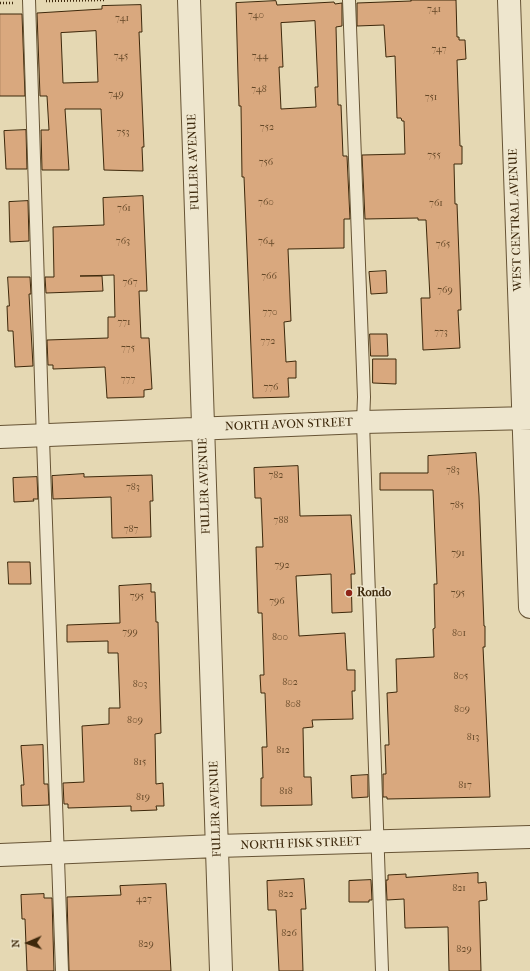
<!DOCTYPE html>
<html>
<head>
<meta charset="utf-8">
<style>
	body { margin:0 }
	#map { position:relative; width:530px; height:971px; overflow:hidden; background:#e5d8b3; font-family:"IM FELL French Canon",serif }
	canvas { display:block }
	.north { position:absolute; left:8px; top:923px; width:40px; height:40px; -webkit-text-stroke:3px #eee6ce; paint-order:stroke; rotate:268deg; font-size:11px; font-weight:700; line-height:16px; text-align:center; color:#3d280b }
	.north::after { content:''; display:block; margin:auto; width:14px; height:18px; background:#3d280b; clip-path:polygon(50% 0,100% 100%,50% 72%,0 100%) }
</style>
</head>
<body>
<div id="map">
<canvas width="530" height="971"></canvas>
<div class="north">N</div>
</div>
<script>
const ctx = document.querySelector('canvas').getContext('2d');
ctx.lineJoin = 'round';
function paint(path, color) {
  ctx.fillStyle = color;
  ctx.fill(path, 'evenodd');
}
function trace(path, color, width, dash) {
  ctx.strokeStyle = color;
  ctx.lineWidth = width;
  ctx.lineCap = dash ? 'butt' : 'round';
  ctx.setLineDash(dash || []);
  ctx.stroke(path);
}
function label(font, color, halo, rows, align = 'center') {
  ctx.font = font + ' "IM FELL French Canon",serif';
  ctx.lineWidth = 3;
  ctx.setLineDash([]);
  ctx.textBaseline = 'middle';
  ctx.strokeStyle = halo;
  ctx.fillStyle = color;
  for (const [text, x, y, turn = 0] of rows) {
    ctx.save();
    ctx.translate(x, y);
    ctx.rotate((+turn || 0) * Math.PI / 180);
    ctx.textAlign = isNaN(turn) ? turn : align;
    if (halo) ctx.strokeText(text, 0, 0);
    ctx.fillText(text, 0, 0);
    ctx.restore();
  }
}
const building = new Path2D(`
	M 411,0 L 456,0 L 457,37 L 459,37 L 459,40 L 465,40 L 466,59 L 457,60 L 460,146 L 462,146 L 462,164 L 454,164 L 455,204 L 457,204 L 461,310 L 458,310 L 460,348 L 423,350 L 421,298 L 430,298 L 426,220 L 418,220 L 418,218 L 365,219 L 362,155 L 405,154 L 404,121 L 402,121 L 401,118 L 397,118 L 395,56 L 386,57 L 384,25 L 357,26 L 357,3 L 411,1 Z
	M 276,1 L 277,5 L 334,2 L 335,4 L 342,3 L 342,26 L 336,27 L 338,105 L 341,105 L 343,156 L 347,156 L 350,219 L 344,219 L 344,248 L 288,249 L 291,321 L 284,322 L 286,362 L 296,361 L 296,378 L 288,378 L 289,397 L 253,398 L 244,177 L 242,177 L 241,106 L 239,106 L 238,76 L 236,3 ZM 315,21 L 318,87 L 315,87 L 316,107 L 281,109 L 279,67 L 283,67 L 281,23 Z
	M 141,5 L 142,32 L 139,32 L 144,147 L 142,147 L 143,171 L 104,170 L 101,109 L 65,109 L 69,170 L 42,170 L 41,130 L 49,130 L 47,96 L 40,96 L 37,13 L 102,9 L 102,6 ZM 96,31 L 98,82 L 63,83 L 61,33 Z
	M 0,14 L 22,14 L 25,96 L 0,96 Z
	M 26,130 L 27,169 L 6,169 L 4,131 Z
	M 143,196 L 147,291 L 139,291 L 141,338 L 149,338 L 152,389 L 144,390 L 144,397 L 107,398 L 105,367 L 53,369 L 53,365 L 48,365 L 47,340 L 108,338 L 108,317 L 115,317 L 114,275 L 80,276 L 102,276 L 103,291 L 46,293 L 45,277 L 54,277 L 53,227 L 104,225 L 103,198 Z
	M 28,201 L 29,241 L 10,242 L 9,202 Z
	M 386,271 L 387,293 L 371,294 L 369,272 Z
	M 8,277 L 30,277 L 31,294 L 29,294 L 33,366 L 15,367 L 13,331 L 8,331 L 7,306 L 9,306 Z
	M 370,334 L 387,334 L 388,356 L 371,356 Z
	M 373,359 L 396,359 L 396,384 L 373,383 Z
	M 476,453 L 479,496 L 484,626 L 485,626 L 485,647 L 483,647 L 490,797 L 387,799 L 387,797 L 383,797 L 383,774 L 386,774 L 385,745 L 389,745 L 387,693 L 397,692 L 396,659 L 434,657 L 433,629 L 435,628 L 434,584 L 437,584 L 433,490 L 380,490 L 380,473 L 428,473 L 428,456 Z
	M 298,466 L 300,516 L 351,515 L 355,574 L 351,574 L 352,612 L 332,613 L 331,574 L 296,576 L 299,636 L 345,633 L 347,670 L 355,670 L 355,691 L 352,691 L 353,719 L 312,720 L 313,727 L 303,728 L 304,777 L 311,777 L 312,805 L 261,806 L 261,778 L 263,778 L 262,747 L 267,747 L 265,693 L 261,693 L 260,675 L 264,675 L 262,613 L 258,613 L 256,547 L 263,547 L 261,498 L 255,498 L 254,468 Z
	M 84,474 L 84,477 L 152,475 L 153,501 L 150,501 L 151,537 L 112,538 L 111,497 L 53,499 L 52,476 Z
	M 37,477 L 38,499 L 33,499 L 34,501 L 14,502 L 13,478 Z
	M 8,562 L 30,562 L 31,584 L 9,584 Z
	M 151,584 L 151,592 L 155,592 L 156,622 L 158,622 L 160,698 L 161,733 L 155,734 L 156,784 L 163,783 L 164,806 L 156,806 L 157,810 L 131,811 L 131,806 L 68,808 L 68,804 L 64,804 L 63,783 L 84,782 L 82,726 L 109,724 L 109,708 L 120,708 L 118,653 L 108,653 L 108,641 L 67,642 L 67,625 L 120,623 L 119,586 Z
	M 43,745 L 44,784 L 48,784 L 49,805 L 22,806 L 21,785 L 24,785 L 21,746 Z
	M 368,775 L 368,797 L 352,798 L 351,776 Z
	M 478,873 L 478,883 L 486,882 L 487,900 L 479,901 L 481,971 L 449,971 L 448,927 L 405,928 L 404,899 L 387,900 L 386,880 L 388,880 L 388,875 L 406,874 L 406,877 Z
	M 304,879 L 306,909 L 301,909 L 303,971 L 279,971 L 276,910 L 268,910 L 267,881 Z
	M 371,880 L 372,900 L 369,900 L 369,902 L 349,902 L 349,881 Z
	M 166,884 L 171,971 L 69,971 L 67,897 L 121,895 L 120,886 Z
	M 44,894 L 44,898 L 52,898 L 54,971 L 27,971 L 25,919 L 22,919 L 21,895 Z`);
paint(building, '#d9a87e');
trace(building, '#3d280b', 1);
const lane = new Path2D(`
	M 29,0 L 42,411 L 62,971
	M 349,0 L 364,397 L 363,422 L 382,971`);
const street = new Path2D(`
	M 189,0 L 221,971
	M 509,0 L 530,607
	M 0,437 L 363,422 L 530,418
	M 0,855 L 217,846 L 530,837`);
trace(lane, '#675435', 14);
trace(street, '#675435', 24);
trace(new Path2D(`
	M 46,1 L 104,0
	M 0,3 L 13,3`), '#3d280b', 2.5, [1, 2]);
trace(lane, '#eee6ce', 12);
trace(street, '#eee6ce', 22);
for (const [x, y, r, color] of [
	[349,593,4,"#8f2418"]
]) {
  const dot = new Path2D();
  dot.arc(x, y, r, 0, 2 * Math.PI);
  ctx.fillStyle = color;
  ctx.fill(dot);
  trace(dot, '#eee6ce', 1.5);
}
label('10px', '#644828', null, [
	["741",434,10],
	["740",256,16],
	["741",122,19],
	["747",439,50],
	["745",121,57],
	["744",260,57],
	["748",259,90],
	["749",116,95],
	["751",431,98],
	["752",267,128],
	["753",123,133],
	["755",434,156],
	["756",266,163],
	["760",266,203],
	["761",436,204],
	["761",124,209],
	["763",123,242],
	["764",266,242],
	["765",443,245],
	["766",269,277],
	["767",130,283],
	["769",445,291],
	["770",270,313],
	["771",124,323],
	["773",441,333],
	["772",268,342],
	["775",128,349],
	["777",128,380],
	["776",271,388],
	["783",453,471],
	["782",276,476],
	["783",133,488],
	["785",457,506],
	["788",281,521],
	["787",131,530],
	["791",458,554],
	["792",282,566],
	["795",458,594],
	["795",137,597],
	["796",277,602],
	["799",130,633],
	["801",459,634],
	["800",280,638],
	["805",461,677],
	["802",290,683],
	["803",140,685],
	["808",293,705],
	["809",462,710],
	["809",135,721],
	["813",473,738],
	["812",283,751],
	["815",140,763],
	["817",465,786],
	["818",286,792],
	["819",143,798],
	["821",459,889],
	["822",286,895],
	["427",144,900],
	["826",289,934],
	["829",146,945],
	["829",464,950]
]);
label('12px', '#3d280b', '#eee6ce', [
	["FULLER AVENUE",194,162,-92],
	["WEST CENTRAL AVENUE",516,220,-92],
	["NORTH AVON STREET",289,425,-2],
	["FULLER AVENUE",205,486,-92],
	["FULLER AVENUE",216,809,-92],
	["NORTH FISK STREET",301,844,-2]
]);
label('bold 12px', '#3d280b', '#eee6ce', [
	["Rondo",357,593]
], 'left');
</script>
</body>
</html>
